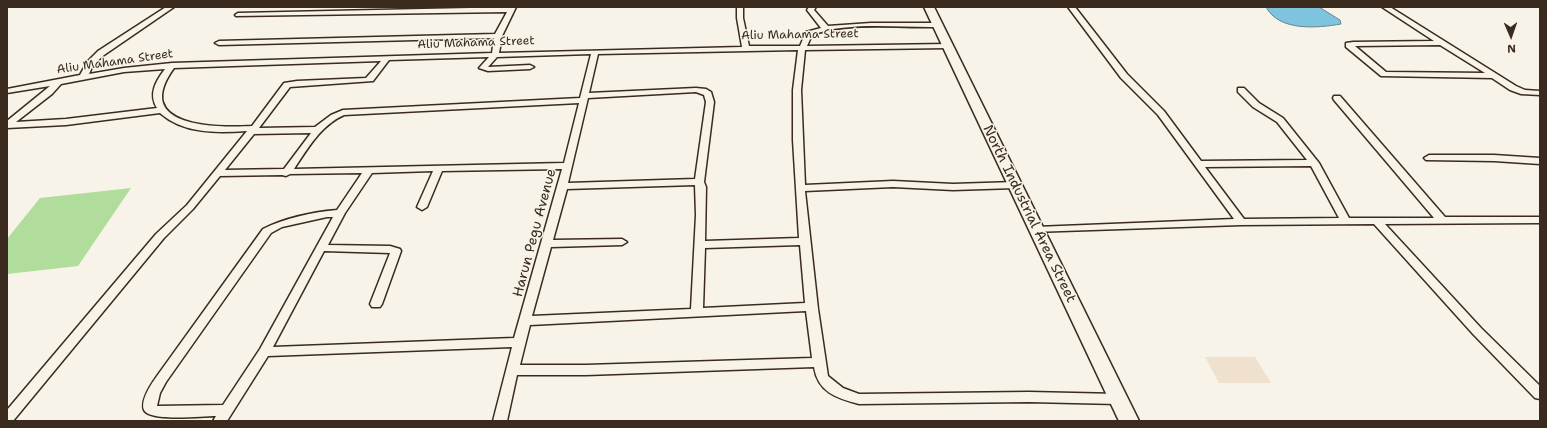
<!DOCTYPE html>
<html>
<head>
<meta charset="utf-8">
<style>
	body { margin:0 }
	#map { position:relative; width:1547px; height:428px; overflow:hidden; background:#f7f3e8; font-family:"Shantell Sans",sans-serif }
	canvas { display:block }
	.frame { position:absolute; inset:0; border:8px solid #3b2a1e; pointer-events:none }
	.north { position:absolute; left:1491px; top:16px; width:40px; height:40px; -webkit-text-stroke:3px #f7f3e8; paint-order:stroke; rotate:178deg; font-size:11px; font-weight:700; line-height:16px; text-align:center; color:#3b2a1e }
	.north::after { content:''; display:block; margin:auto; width:14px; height:18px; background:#3b2a1e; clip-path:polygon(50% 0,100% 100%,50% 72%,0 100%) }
</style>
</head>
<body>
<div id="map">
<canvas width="1547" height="428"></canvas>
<div class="frame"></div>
<div class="north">N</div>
</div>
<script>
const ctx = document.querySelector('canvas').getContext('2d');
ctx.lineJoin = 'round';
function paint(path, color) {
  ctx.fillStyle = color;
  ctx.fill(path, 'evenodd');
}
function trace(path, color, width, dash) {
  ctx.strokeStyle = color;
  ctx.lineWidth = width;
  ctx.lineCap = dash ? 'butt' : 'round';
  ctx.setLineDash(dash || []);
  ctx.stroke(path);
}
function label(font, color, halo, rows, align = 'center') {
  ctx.font = font + ' "Shantell Sans",sans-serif';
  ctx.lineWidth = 3;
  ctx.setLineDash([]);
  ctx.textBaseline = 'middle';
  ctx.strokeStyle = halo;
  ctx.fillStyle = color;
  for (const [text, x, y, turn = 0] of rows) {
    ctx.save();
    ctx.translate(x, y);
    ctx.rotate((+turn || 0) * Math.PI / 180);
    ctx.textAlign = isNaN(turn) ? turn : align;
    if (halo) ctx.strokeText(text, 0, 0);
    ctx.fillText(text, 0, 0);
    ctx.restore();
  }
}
paint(new Path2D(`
	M 1205,357 L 1255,357 L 1271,383 L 1219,383 Z`), '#f0e1ce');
paint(new Path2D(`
	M 131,188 L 78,266 L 7,274 L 7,239 L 40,198 Z`), '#b0dd9b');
const water = new Path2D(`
	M 1266,7 L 1319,7 L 1340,20 L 1341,24 C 1318,28 1279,32 1266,7 Z`);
paint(water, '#7ec4df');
trace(water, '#638692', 1);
const street = new Path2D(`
	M 166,7 L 174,7 L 104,55 L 93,65 L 89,74 L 124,68 L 172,63 L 492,53 L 494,38 L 219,45 L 215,43 L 219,41 L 495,34 L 507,12 L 236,16 L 235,15 L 238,13 L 516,7 L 502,36 L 499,53 L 742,47 L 737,18 L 737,7 L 743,7 L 743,18 L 749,46 L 800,46 L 806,32 L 821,28 L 807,10 L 809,7 L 816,7 L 814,10 L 828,26 L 871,23 L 941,23 L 942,25 L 938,27 C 899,28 849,21 812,35 L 807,46 L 948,44 L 952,46 L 948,48 L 805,50 L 801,90 L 805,185 L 893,181 L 953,184 L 1015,182 L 1020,185 L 1015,188 L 953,190 L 893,187 L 805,191 L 818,309 L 828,376 L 843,388 L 859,394 L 1029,392 L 1118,394 L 1123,395 L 1124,399 L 1123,403 L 1118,404 L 1029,402 L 859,404 C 836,398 818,392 814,367 L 586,375 L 517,375 L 507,421 L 493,421 L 512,347 L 268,356 L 227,421 L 213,421 L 216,416 C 203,416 150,422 144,410 C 140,400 152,383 157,376 L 263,229 C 285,218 313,212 337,210 L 362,173 L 290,174 L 286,176 L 282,175 L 220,176 L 193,209 L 164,238 L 13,421 L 7,421 L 7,410 L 156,234 L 187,205 L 247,131 C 217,133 184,134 160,113 L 66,125 L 7,128 L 7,121 L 50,86 L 7,93 L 7,89 L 80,75 L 87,62 L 98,51 ZM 798,50 L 793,90 L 793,140 L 799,238 L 705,241 L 706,187 L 704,182 L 714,102 L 711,92 L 706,89 L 696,88 L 589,93 L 598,54 ZM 591,54 L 580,98 L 343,110 L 331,115 L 315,127 L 259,128 L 290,87 L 373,81 L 389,60 L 489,57 L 479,68 L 488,71 L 530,69 L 534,67 L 530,65 L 488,67 L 497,57 ZM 381,61 L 366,78 L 297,81 L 284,83 L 252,126 C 215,128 131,127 174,68 ZM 165,69 C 156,81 148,94 157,108 L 66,119 L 16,122 L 52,94 L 61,84 L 124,72 ZM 696,92 L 704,95 L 706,102 L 695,179 L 568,183 L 588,98 ZM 579,103 L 564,163 L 294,169 C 308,148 321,125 344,115 ZM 311,133 L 284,169 L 225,170 L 254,134 ZM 562,169 L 514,338 L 273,347 L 324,251 L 390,253 L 370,304 L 372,307 L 380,307 L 382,304 L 401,251 L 400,249 L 390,246 L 328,245 L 345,213 L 372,173 L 433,171 L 417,207 L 422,210 L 427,207 L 442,171 ZM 695,185 L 696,215 L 691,309 L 532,316 L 551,247 L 622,245 L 627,242 L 622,239 L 553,240 L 567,189 ZM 327,217 L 333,217 L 260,349 L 223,405 L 157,406 L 160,393 L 166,382 L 271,233 L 282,227 ZM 800,245 L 805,303 L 703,308 L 705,248 ZM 806,311 L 812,358 L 586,365 L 520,365 L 530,325 Z
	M 1068,7 L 1075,7 L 1127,74 L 1164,111 L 1201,161 L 1307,160 L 1277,122 L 1253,107 L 1238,92 L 1238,88 L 1244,88 L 1259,103 L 1283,118 L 1319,163 L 1349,218 L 1434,218 L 1334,100 L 1333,98 L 1334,96 L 1340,96 L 1445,217 L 1540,217 L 1540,223 L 1385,224 L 1481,328 L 1540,386 L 1540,399 L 1535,398 L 1473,334 L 1374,224 L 1241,225 L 1032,232 L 1031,230 L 1032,228 L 1036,227 L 1234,219 L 1158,115 L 1121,78 ZM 1311,166 L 1339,218 L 1244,219 L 1205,167 Z
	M 1382,7 L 1390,7 L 1516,86 L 1525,90 L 1540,91 L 1540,95 L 1521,94 L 1510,90 L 1492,78 L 1381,76 L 1346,47 L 1346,43 L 1353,42 L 1434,41 ZM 1440,45 L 1485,73 L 1386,72 L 1355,46 Z
	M 1429,155 L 1494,155 L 1540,158 L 1540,164 L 1494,161 L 1426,160 L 1424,158 Z`);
const secondary = new Path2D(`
	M 924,7 L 934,7 L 1139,421 L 1119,421 Z`);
trace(street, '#3b2a1e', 3);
trace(secondary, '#3b2a1e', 3);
paint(street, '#f7f3e8');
paint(secondary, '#f7f3e8');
label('12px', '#3b2a1e', '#f7f3e8', [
	["Aliu Mahama Street",800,35,-1],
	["Aliu Mahama Street",476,43,-2],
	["Aliu Mahama Street",115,62,-8]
]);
label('14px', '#3b2a1e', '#f7f3e8', [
	["North Industrial Area Street",1029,214,64],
	["Harun Pegu Avenue",535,233,-75]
]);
</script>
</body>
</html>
